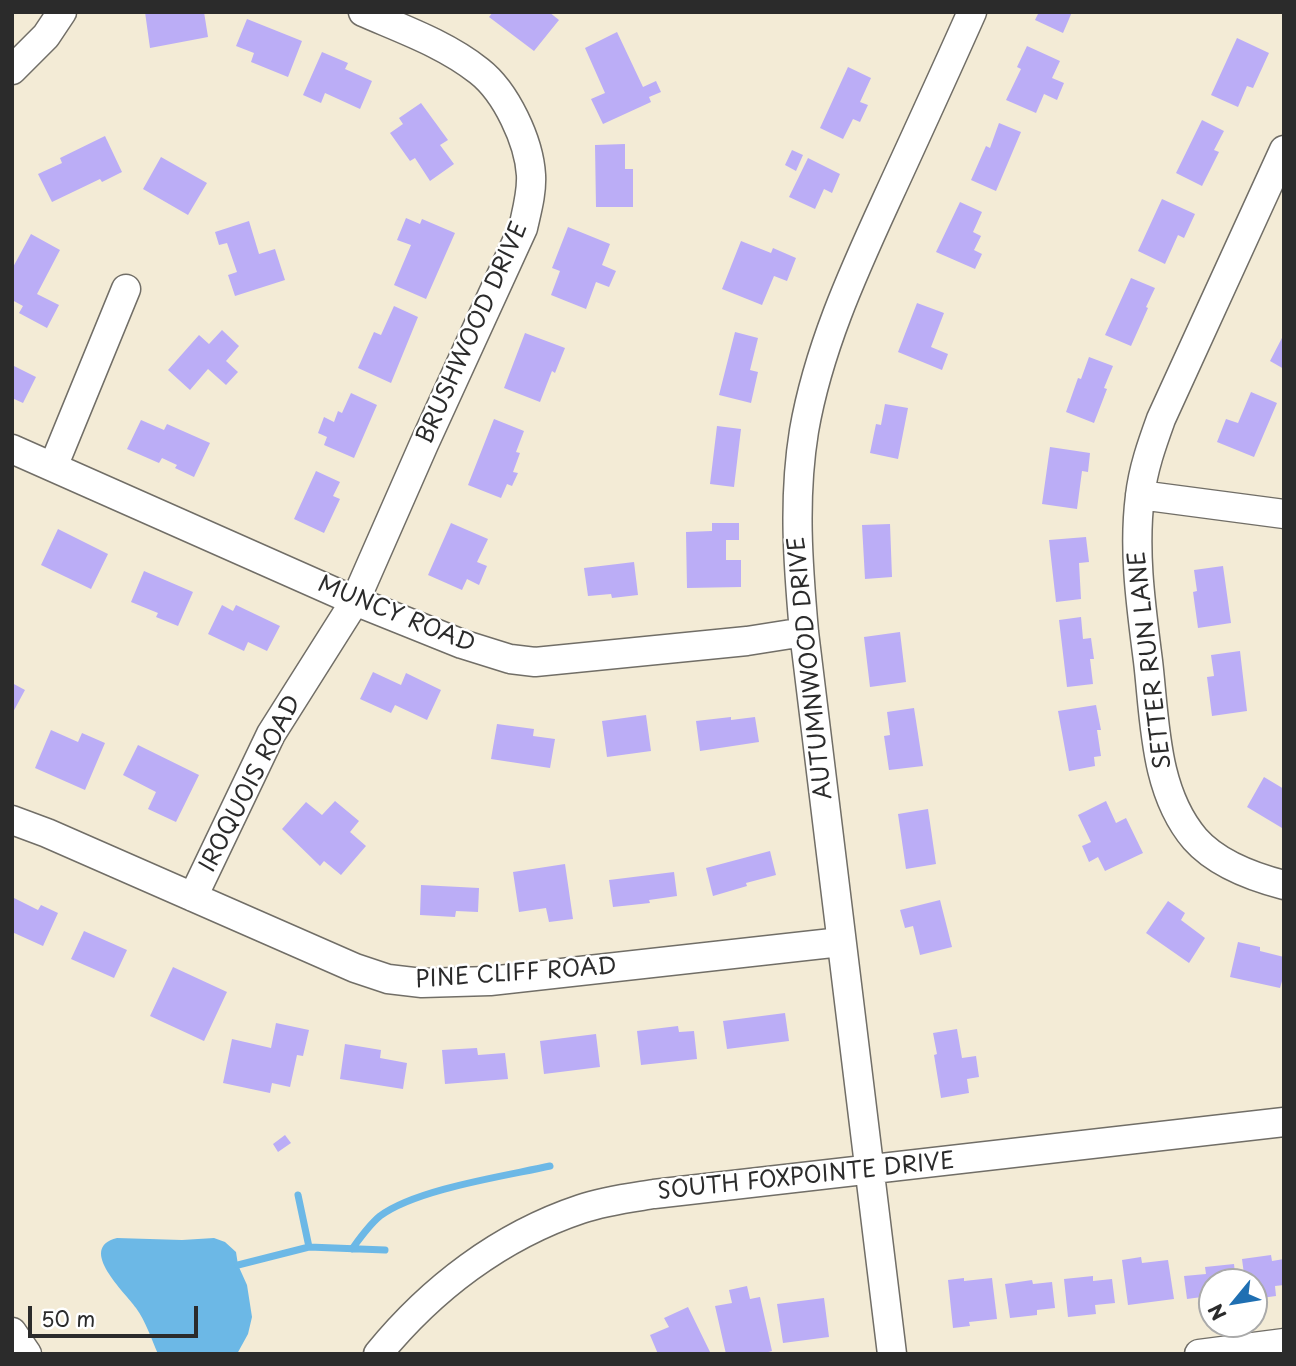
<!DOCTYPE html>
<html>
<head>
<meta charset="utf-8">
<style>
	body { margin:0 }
	#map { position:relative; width:1296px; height:1366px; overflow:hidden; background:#f3ebd6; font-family:"Playpen Sans",sans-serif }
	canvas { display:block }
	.frame { position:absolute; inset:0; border:14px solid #2b2b2b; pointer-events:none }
	.north { position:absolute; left:1198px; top:1268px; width:70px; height:70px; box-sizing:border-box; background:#fff; border:2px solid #aaa; border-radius:50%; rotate:240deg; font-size:19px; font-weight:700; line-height:28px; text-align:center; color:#2b2b2b }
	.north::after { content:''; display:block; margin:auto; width:24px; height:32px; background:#1f6fb2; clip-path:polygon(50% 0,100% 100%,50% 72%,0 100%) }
	.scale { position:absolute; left:28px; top:1306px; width:170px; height:32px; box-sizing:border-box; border:4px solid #2b2b2b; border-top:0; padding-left:9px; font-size:21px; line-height:24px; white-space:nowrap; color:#2b2b2b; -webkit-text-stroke:5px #fff; paint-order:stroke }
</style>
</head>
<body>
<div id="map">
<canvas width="1296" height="1366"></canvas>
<div class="frame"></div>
<div class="north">N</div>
<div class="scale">50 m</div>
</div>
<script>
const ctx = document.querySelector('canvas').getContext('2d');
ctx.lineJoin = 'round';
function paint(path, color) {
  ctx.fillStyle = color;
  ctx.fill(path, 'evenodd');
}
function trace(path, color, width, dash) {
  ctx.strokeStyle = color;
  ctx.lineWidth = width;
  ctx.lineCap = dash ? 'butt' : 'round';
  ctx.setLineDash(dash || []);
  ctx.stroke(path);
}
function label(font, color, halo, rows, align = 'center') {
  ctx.font = font + ' "Playpen Sans",sans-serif';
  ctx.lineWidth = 5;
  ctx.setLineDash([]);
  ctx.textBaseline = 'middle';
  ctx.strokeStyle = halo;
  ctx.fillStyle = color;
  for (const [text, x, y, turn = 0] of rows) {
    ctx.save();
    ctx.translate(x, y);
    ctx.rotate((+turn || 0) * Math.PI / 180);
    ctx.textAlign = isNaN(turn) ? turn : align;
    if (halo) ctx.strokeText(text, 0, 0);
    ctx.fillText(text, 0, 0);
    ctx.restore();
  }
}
paint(new Path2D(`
	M 117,1238 L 182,1240 L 214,1238 L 225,1242 L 236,1252 L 238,1265 L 247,1285 L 252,1317 L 248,1334 L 237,1354 L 158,1354 C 151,1338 146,1322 136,1308 C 126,1293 76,1248 117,1238 Z`), '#6cb8e6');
trace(new Path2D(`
	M 298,1195 L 309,1247
	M 352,1249 C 360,1238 369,1225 380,1216 C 416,1189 505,1176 550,1166
	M 238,1265 L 309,1247 L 385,1250`), '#6cb8e6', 7);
paint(new Path2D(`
	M 145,12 L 204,12 L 208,37 L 150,48 Z
	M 493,12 L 549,12 L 559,20 L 534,51 L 489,17 Z
	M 1039,12 L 1072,12 L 1063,33 L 1035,20 Z
	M 247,19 L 302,41 L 288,77 L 251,62 L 254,53 L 236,46 Z
	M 617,32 L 643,87 L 656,81 L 661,92 L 649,97 L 651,102 L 603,124 L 591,99 L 605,93 L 585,48 Z
	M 1237,38 L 1269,53 L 1253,88 L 1247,86 L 1238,107 L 1211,95 Z
	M 1027,46 L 1060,61 L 1052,78 L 1064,83 L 1057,100 L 1044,94 L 1036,113 L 1006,100 L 1021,69 L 1017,67 Z
	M 322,52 L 348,63 L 345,69 L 372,81 L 360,109 L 325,93 L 321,103 L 303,95 Z
	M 848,67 L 871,78 L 860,102 L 868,105 L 860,122 L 853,119 L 843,139 L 820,128 Z
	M 421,103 L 448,140 L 440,145 L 454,164 L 430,181 L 415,158 L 410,161 L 390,133 L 403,124 L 399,118 Z
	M 1202,120 L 1224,131 L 1214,150 L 1219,152 L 1202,186 L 1176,173 Z
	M 999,123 L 1021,132 L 996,191 L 971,180 L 986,146 L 990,148 Z
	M 105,136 L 122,172 L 102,182 L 100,179 L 52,202 L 38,174 L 62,163 L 60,158 Z
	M 625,144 L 625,169 L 633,169 L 633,207 L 596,207 L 595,145 Z
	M 792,150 L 803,155 L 796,171 L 785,165 Z
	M 161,157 L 207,183 L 188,215 L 143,189 Z
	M 808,158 L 840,174 L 832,193 L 824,189 L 815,209 L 789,197 Z
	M 1162,199 L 1195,214 L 1184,238 L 1178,235 L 1165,264 L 1138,251 Z
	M 960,202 L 982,212 L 973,232 L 981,236 L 974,250 L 982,254 L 975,269 L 936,252 Z
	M 406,218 L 420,224 L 422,219 L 455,233 L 426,299 L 394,285 L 411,245 L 397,240 Z
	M 249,221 L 259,254 L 275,249 L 285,280 L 235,296 L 228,275 L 237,272 L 227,243 L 219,245 L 215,232 Z
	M 568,227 L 610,244 L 602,265 L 616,271 L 609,287 L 596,282 L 586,309 L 551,295 L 560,271 L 552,268 Z
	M 31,234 L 60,250 L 37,294 L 59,305 L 47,328 L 19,313 L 23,306 L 12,300 L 12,269 Z
	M 741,241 L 771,253 L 773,248 L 796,258 L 787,281 L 774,276 L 762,305 L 722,289 Z
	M 1131,278 L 1155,288 L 1146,307 L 1148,308 L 1131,346 L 1105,335 Z
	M 917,303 L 944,313 L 931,347 L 948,354 L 942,370 L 898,352 Z
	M 394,306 L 418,317 L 391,383 L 358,368 L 374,332 L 381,335 Z
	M 222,330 L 239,346 L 226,361 L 238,372 L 226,385 L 208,369 L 190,390 L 168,370 L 199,335 L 209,344 Z
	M 735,332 L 758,338 L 750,370 L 758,372 L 751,403 L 719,395 Z
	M 525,333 L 565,348 L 555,373 L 552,371 L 540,402 L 504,388 Z
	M 1284,334 L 1284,369 L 1270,361 Z
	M 1089,357 L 1113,366 L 1104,388 L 1107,389 L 1094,423 L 1066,412 L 1078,378 L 1081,379 Z
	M 12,365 L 36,377 L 23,403 L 12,398 Z
	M 1251,392 L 1277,403 L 1254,457 L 1217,442 L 1226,419 L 1238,423 Z
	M 351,393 L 377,405 L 354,458 L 324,445 L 327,437 L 318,433 L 324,417 L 334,422 L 338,411 L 342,413 Z
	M 885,404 L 908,408 L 898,459 L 870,453 L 876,424 L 881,425 Z
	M 494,419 L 524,431 L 516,452 L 520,453 L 513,472 L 518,473 L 512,486 L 507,484 L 501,498 L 468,485 Z
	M 141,420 L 164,430 L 167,424 L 210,443 L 194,477 L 175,468 L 177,465 L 162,458 L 159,463 L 127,449 Z
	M 717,426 L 741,429 L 734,487 L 710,484 Z
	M 1050,447 L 1090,453 L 1088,472 L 1082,471 L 1077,509 L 1042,504 Z
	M 316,471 L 340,482 L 333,496 L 340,499 L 324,533 L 294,519 Z
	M 451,523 L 488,539 L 477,562 L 487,566 L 479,585 L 467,579 L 462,590 L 428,575 Z
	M 712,523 L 739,523 L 739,540 L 726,540 L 726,560 L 741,560 L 741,587 L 687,588 L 686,532 L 712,531 Z
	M 890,524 L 892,577 L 865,579 L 862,525 Z
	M 58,529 L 108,554 L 91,589 L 41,565 Z
	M 1086,537 L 1089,562 L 1079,563 L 1081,599 L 1056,602 L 1049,540 Z
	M 634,562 L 638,595 L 612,598 L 611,594 L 588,596 L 584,568 Z
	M 1223,566 L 1231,623 L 1198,628 L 1193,592 L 1197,591 L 1194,570 Z
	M 144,571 L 193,592 L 178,626 L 156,617 L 158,613 L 131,602 Z
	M 222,605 L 233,611 L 236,605 L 280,626 L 267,651 L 248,642 L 244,651 L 208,634 Z
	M 1081,617 L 1083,639 L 1091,638 L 1094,659 L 1090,659 L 1093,684 L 1067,687 L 1059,620 Z
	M 900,632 L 906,682 L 870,687 L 864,637 Z
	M 1240,651 L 1247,711 L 1212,716 L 1207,677 L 1214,676 L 1211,655 Z
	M 373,672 L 401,685 L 406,673 L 441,690 L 427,720 L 395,705 L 391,713 L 360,699 Z
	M 12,683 L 25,690 L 12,714 Z
	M 1096,705 L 1101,730 L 1097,730 L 1101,756 L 1094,757 L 1095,766 L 1069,771 L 1058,711 Z
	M 914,708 L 923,766 L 889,770 L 884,736 L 890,735 L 887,712 Z
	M 646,715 L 651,751 L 607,757 L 602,721 Z
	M 731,717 L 731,720 L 755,717 L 759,742 L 700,751 L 696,721 Z
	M 497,724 L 534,729 L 533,736 L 555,739 L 550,768 L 491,759 Z
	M 51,730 L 78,742 L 82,733 L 105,743 L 85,790 L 35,768 Z
	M 138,745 L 199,775 L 176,822 L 148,809 L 156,792 L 123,775 Z
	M 1264,777 L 1284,789 L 1282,828 L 1247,807 Z
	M 335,801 L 359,821 L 350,832 L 366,846 L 341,875 L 324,861 L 320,866 L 282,829 L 306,802 L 322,815 Z
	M 1106,801 L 1116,823 L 1126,818 L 1143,853 L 1105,871 L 1098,857 L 1089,862 L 1082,846 L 1091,842 L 1078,815 Z
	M 928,809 L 936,864 L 906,869 L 898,814 Z
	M 770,851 L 776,875 L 746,883 L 747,886 L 713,896 L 706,868 Z
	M 565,864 L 573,919 L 549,922 L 546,908 L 519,912 L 513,872 Z
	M 674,872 L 677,896 L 649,900 L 650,903 L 613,907 L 609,880 Z
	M 421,885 L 479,888 L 478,912 L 456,911 L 455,917 L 420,915 Z
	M 12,897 L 38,910 L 41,905 L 58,913 L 43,946 L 12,932 Z
	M 940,900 L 952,947 L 920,955 L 913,926 L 905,928 L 900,910 Z
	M 1168,901 L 1185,913 L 1181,920 L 1205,938 L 1189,963 L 1146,933 Z
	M 84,931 L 127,950 L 114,978 L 71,959 Z
	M 1238,942 L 1260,947 L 1260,951 L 1284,957 L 1284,974 L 1280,988 L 1230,977 Z
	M 173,967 L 227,992 L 204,1041 L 150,1016 Z
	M 785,1013 L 789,1041 L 727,1049 L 723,1021 Z
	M 276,1023 L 309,1030 L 303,1056 L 297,1055 L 290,1087 L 272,1083 L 270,1093 L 223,1083 L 232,1039 L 271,1048 Z
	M 678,1026 L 679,1032 L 694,1031 L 697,1059 L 641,1065 L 637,1031 Z
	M 957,1029 L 962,1058 L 976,1056 L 979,1077 L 967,1079 L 969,1093 L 941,1098 L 934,1055 L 937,1054 L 933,1033 Z
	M 596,1034 L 600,1067 L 544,1074 L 540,1041 Z
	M 345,1044 L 381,1050 L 380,1058 L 407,1063 L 403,1089 L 340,1079 Z
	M 477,1048 L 478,1055 L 505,1053 L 508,1079 L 445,1084 L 442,1050 Z
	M 285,1135 L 291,1143 L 278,1152 L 273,1144 Z
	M 1271,1255 L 1272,1261 L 1284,1259 L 1284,1285 L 1275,1286 L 1276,1296 L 1254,1299 L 1254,1282 L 1245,1282 L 1242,1259 Z
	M 1141,1257 L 1142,1263 L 1168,1260 L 1174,1299 L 1128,1305 L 1122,1260 Z
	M 1234,1264 L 1236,1282 L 1212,1282 L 1212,1304 L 1209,1296 L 1187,1299 L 1184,1276 L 1206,1274 L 1205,1267 Z
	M 1093,1276 L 1093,1281 L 1112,1279 L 1115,1303 L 1095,1305 L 1096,1314 L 1068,1317 L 1064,1279 Z
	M 964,1278 L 964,1281 L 992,1278 L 997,1319 L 969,1322 L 970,1326 L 953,1328 L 948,1280 Z
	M 1032,1280 L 1033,1284 L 1052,1282 L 1055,1308 L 1037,1310 L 1037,1315 L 1010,1318 L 1005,1284 Z
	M 747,1286 L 750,1299 L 760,1297 L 772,1351 L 761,1354 L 726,1354 L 715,1306 L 732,1303 L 729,1290 Z
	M 824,1298 L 829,1337 L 783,1343 L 777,1304 Z
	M 688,1307 L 711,1354 L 658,1354 L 650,1335 L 669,1327 L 664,1318 Z`), '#bbadf6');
const minor = new Path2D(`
	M 12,70 L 46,36 L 62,12
	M 1284,150 L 1161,419 C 1152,444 1143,469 1140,496 C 1133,551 1141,606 1148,661 C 1155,720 1154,791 1195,839 C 1217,864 1253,877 1284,885
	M 12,449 L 355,601 L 462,644 L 510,659 L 535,662 L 747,641 L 804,632
	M 53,467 L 126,289
	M 1140,495 L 1284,514
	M 12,820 L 47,833 L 355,968 L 388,979 L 422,983 L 490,981 L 841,942
	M 193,897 L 271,734 L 355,601 L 424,444 L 523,228 C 527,210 532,193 531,175 C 529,141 506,92 479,71 C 445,44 402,29 363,12
	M 12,1332 L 27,1354
	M 378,1354 C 431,1289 500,1236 581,1209 C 604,1201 629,1198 654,1194 L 1284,1122
	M 892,1354 L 804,632 C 798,564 793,499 804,431 C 818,350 852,275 886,201 C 915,138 944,75 972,12
	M 1199,1354 L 1284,1343`);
trace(minor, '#716e67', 31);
trace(minor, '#fff', 28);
label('23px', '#2b2b2b', '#fff', [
	["BRUSHWOOD DRIVE",473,333,-66],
	["MUNCY ROAD",396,615,22],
	["SETTER RUN LANE",1151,660,-97],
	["AUTUMNWOOD DRIVE",811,668,-96],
	["IROQUOIS ROAD",251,784,-63],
	["PINE CLIFF ROAD",516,974,-4],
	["SOUTH FOXPOINTE DRIVE",806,1177,-6]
]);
</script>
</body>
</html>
